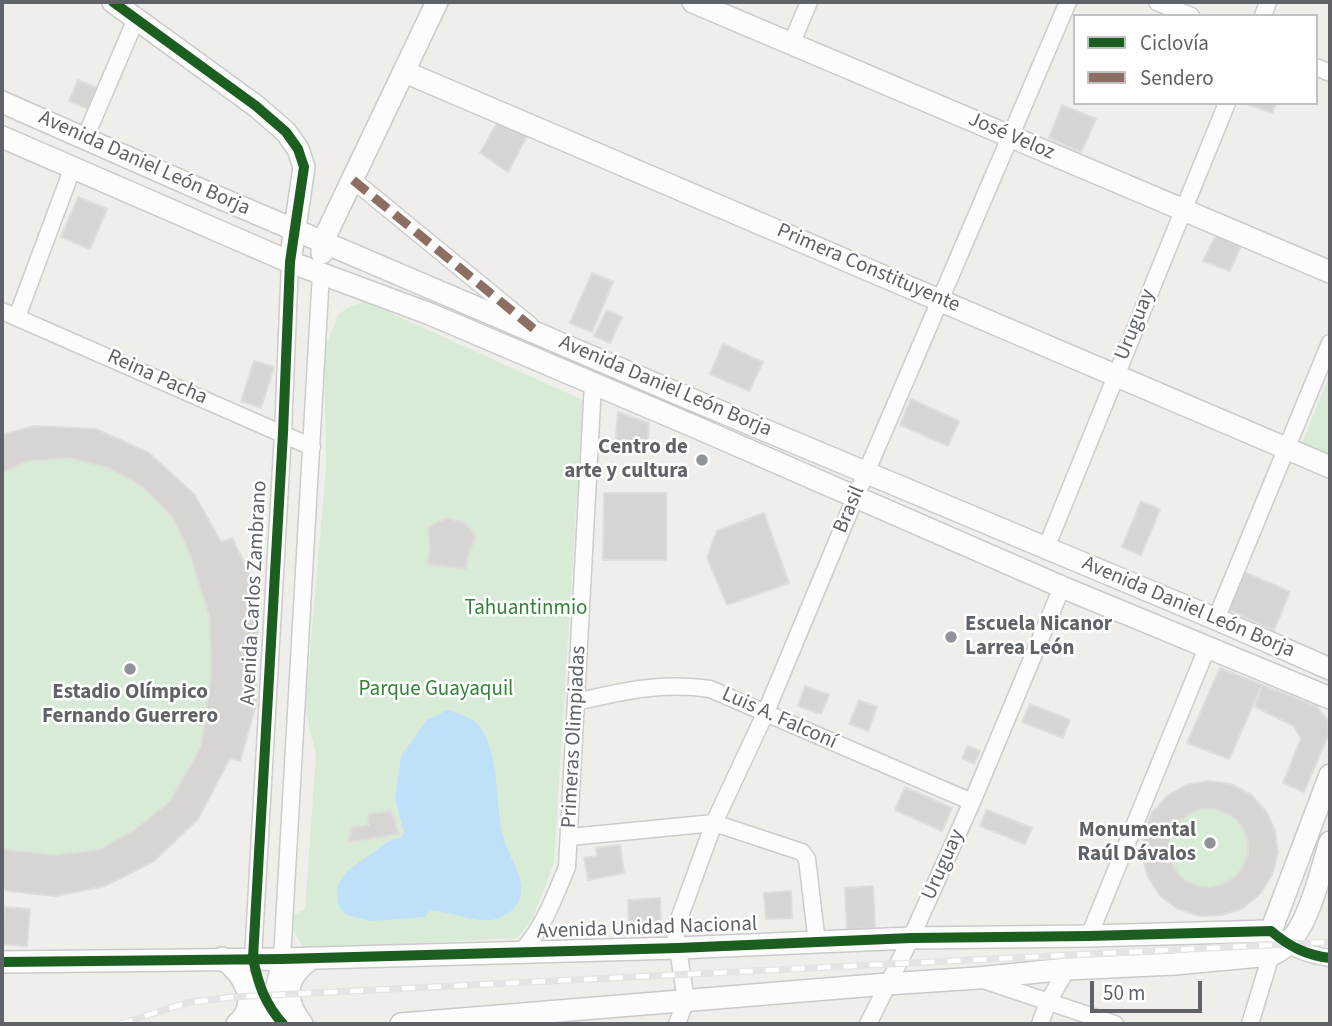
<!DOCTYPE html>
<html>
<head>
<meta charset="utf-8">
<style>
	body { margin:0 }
	#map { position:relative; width:1332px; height:1026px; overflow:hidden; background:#efeeea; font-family:"Source Sans 3",sans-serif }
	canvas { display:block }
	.frame { position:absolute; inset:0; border:4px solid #5f6368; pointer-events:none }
	.legend { position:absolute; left:1073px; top:14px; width:245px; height:91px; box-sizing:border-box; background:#fff; border:2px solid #bfc1c3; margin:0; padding:9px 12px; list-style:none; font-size:21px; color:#5f6368 }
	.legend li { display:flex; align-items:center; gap:14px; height:35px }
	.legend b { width:35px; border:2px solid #bfc1c3 }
	.scale { position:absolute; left:1090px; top:981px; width:112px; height:32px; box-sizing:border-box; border:4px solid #5f6368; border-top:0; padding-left:9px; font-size:21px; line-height:24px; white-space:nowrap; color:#5f6368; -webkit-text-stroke:5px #fff; paint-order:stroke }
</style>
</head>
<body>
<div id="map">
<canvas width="1332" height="1026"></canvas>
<div class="frame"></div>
<ul class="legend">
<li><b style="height:9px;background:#1b5e20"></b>Ciclovía</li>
<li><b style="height:9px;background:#8d6e63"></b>Sendero</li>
</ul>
<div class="scale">50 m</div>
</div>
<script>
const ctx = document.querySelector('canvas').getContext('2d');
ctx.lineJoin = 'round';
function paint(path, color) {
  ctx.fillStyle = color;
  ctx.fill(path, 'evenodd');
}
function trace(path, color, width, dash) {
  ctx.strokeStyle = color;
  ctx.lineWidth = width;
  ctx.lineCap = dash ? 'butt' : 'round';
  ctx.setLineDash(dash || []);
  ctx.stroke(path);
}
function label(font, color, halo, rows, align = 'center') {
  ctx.font = font + ' "Source Sans 3",sans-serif';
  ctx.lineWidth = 5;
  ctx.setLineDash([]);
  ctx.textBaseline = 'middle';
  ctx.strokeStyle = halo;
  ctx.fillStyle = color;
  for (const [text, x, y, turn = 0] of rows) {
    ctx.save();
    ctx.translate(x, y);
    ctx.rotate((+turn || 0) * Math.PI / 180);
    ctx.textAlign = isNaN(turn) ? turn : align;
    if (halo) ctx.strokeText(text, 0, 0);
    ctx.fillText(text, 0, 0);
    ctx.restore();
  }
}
paint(new Path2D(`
	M 366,302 L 583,400 L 554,863 L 532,920 L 517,938 L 305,949 L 292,929 L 292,915 L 305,910 L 316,755 L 305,709 L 326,468 L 324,351 L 338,315 L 350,306 Z
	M 1330,374 L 1330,458 L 1301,446 Z
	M 34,426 L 96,429 L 149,453 L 194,494 L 221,542 L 232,538 L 252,578 L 258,633 L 256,705 L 240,761 L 230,759 L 198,819 L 154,861 L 56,896 L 8,891 L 2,888 L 2,435 Z
	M1142 849a67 67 0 1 1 134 0a67 67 0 1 1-134 0Z`), '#d8ebd6');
paint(new Path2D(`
	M 447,710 C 461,714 475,718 483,731 C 500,763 495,803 503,836 C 507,854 523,874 521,892 C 520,901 515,909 507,914 C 483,930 455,910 430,911 L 425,917 L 371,921 L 346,915 L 338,905 L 337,887 L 346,872 L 389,841 L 401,837 L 404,833 L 395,798 L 401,756 L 427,720 Z`), '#bfe0f9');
const building = new Path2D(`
	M 78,80 L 97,88 L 88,109 L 69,101 Z
	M 1244,103 L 1277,103 L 1272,113 Z
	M 1062,105 L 1096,119 L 1081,152 L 1049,138 Z
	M 500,118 L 530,130 L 508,172 L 480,153 Z
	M 78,197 L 107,209 L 90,249 L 61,237 Z
	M 1221,226 L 1245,236 L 1230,271 L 1203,261 Z
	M 592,273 L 613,282 L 592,332 L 570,323 Z
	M 607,310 L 622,317 L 610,343 L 594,336 Z
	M 723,344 L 763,362 L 749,391 L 710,374 Z
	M 254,361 L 274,367 L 261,408 L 241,401 Z
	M 911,399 L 959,421 L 948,446 L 900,425 Z
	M 618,412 L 649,423 L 647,452 L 615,447 Z
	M 34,426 L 96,429 L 149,453 L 194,494 L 221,542 L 232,538 L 252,578 L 258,633 L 256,705 L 240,761 L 230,758 L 198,819 L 154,861 L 105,886 L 56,896 L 8,891 L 2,888 L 2,847 L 8,850 L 55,855 L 99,850 L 136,829 L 170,801 L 201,747 L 211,677 L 210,619 L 191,557 L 174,519 L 144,488 L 110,468 L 70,458 L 28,461 L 2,472 L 2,435 Z
	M 604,493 L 666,493 L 666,560 L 603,560 Z
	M 1141,501 L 1160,509 L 1141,555 L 1122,547 Z
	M 764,513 L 789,583 L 727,605 L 707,557 L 717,531 Z
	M 448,518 L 465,523 L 476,536 L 468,555 L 466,569 L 428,564 L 430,548 L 428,528 L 439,521 Z
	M 1242,571 L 1290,592 L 1274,630 L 1226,609 Z
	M 1220,668 L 1262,685 L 1229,759 L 1187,743 Z
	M 1262,685 L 1316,706 L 1327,719 L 1329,733 L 1304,792 L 1283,783 L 1301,739 L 1294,726 L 1255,707 Z
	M 805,686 L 829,695 L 821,714 L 798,706 Z
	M 859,700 L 877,707 L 868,731 L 849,724 Z
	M 1030,704 L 1070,720 L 1063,738 L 1022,722 Z
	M 968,746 L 980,751 L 974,764 L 962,758 Z
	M 1208,781 L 1231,784 L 1250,794 L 1266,811 L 1275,831 L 1278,853 L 1272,875 L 1260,894 L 1243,908 L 1222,915 L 1199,916 L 1178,909 L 1160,896 L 1148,877 L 1142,856 L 1143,833 L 1152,813 L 1167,796 L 1186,785 ZM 1201,809 L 1214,809 L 1226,813 L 1237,820 L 1244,830 L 1248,843 L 1248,855 L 1243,867 L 1235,877 L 1224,884 L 1211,887 L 1198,886 L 1186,881 L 1176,871 L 1171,859 L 1169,846 L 1172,833 L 1179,822 L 1189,814 Z
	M 905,787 L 952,808 L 942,831 L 895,810 Z
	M 987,810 L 1032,828 L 1025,844 L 980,826 Z
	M 391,811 L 399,834 L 348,842 L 352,827 L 369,825 L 368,814 Z
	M 620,845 L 624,873 L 588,880 L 584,858 L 597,856 L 596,848 Z
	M 873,886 L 875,928 L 847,929 L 845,888 Z
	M 791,891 L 792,918 L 766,919 L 764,893 Z
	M 660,898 L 661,923 L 629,924 L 628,900 Z
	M 5,907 L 30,909 L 27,946 L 2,944 Z`);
paint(building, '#d6d5d3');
trace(building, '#deddd9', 2);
const street = new Path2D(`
	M 1157,2 L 1191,16
	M 1263,16 L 1268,2
	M 792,42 L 809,2
	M 1316,67 L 1330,73
	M 85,138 L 136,19
	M 353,180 L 530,325
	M 2,311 L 312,447
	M 17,317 L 73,167
	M 1046,548 L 1227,103
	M 1216,619 L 1330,343
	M 576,702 C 622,691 663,682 710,689 L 972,802
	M 570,837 L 714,823 L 802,852 L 807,859 L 817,943
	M 1089,936 L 1207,648
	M 1278,937 C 1294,950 1310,955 1330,958
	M 521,952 C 544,927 554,898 567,867 L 593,384
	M 253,958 L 283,433 L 290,262
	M 282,959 L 321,273
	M 983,980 L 1115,1024
	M 677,1024 L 686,1000 L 675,930 L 714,823 L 765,714 L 856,496 L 1068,2
	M 868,1024 L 911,938 L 972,802 L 1062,587
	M 1040,1024 L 1048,1002 L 1067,969
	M 1250,1024 L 1271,955`);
const secondary = new Path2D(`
	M 113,2 L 256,106 L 286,132 L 298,149 L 304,167 L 290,262
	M 693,2 L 1330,272
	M 405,72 L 1330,467
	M 2,102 L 213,195 L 700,403 L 1216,619 L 1330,669
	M 2,137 L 290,262 L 430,314 L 700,429 L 1062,587 L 1330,698
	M 322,253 L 323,241 L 437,2
	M 222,958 C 243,973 262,1003 237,1024
	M 2,962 L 282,959 L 678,948 L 911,938 L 1089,936 L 1271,931 L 1330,775
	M 262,994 L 283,1024
	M 250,1024 C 269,1009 278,991 281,966
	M 302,1024 C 282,998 285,976 312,958
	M 401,1024 L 887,984 L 978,978 L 1067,969 L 1174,964 L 1271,955 C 1307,942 1319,875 1330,842`);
trace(street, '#cbcccc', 19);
trace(secondary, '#cacacb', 24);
trace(street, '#fdfcfc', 16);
trace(secondary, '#fdfcfc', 21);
const rail = new Path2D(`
	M 120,1024 L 186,1003 L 233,997 L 1330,942`);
trace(rail, '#e4e4e4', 7);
trace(rail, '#fff', 4.5, [13]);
trace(new Path2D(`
	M 353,180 L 540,334`), '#8d6e63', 9, [18, 9]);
trace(new Path2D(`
	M 113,2 L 256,106 L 286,132 L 298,149 L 304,167 L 290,262 L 283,433 L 253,958 C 258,984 265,1004 283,1024
	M 2,962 L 282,959 L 678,948 L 911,938 L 1089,936 L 1271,931 C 1290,947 1306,955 1330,958`), '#1b5e20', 10);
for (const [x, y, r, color] of [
	[702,460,7,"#919496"],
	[951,637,7,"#919496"],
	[130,669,7,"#919496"],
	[1210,843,7,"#919496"]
]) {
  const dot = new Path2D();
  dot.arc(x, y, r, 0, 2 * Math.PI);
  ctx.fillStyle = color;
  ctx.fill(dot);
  trace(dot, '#fff', 2.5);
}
label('21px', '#5f6368', '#fff', [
	["José Veloz",1011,137,23],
	["Avenida Daniel León Borja",144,164,24],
	["Primera Constituyente",868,269,23],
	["Uruguay",1136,325,-68],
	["Reina Pacha",157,378,24],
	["Avenida Daniel León Borja",665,387,23],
	["Brasil",850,510,-67],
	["Avenida Carlos Zambrano",255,593,-87],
	["Avenida Daniel León Borja",1188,608,23],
	["Luis A. Falconí",779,719,24],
	["Primeras Olimpiadas",575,737,-87],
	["Uruguay",944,865,-66],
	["Avenida Unidad Nacional",647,929,-2]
]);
label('bold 21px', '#5f6368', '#fff', [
	["Centro de",688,448],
	["arte y cultura",688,472],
	["Escuela Nicanor",965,625,"left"],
	["Larrea León",965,649,"left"],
	["Estadio Olímpico",130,693,"center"],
	["Fernando Guerrero",130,717,"center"],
	["Monumental",1196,831],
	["Raúl Dávalos",1196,855]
], 'right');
label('21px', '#348238', '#fff', [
	["Tahuantinmio",526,609],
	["Parque Guayaquil",436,690]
]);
</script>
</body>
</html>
